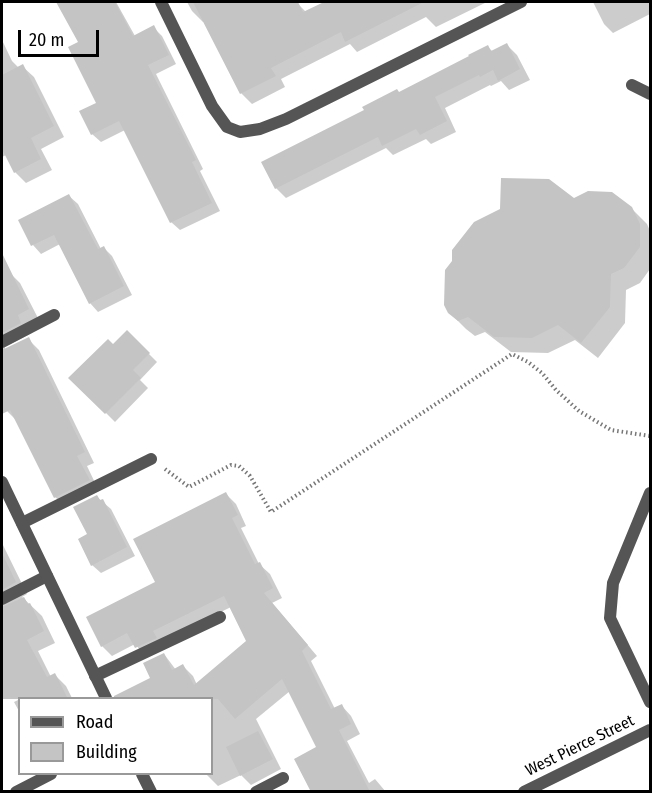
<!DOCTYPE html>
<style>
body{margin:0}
#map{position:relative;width:652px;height:793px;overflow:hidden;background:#fff;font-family:"Fira Sans Condensed",sans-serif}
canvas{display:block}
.frame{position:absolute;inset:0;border:3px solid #000;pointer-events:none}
.legend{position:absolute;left:18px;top:697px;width:195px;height:78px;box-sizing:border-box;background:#fff;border:2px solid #999;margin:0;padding:8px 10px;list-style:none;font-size:18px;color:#000}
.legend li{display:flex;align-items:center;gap:12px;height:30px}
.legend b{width:30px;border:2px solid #999}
.scale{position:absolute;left:18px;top:30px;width:81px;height:27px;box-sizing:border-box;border:3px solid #000;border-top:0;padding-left:8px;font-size:18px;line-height:21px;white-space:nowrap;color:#000;-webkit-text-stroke:4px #fff;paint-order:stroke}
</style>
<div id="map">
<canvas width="652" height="793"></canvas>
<div class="frame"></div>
<ul class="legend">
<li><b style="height:8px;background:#555"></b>Road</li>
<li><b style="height:16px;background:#c4c4c4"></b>Building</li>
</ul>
<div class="scale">20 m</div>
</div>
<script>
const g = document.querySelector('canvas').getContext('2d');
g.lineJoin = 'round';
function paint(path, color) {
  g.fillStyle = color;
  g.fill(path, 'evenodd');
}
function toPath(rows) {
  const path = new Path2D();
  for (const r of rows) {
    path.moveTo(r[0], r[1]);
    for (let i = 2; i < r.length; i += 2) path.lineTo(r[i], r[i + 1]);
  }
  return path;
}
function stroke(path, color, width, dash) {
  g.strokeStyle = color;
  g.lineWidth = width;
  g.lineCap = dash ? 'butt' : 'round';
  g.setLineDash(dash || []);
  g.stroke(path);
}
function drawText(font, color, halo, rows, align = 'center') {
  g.font = font + ' "Fira Sans Condensed",sans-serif';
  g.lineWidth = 6;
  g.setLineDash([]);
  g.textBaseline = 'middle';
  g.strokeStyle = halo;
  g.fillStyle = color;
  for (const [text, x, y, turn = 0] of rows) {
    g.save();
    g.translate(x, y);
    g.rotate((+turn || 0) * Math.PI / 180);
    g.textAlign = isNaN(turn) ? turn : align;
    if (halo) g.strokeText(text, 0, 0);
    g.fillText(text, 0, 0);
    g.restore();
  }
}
const shadow = toPath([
 [57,2,116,2,135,36,153,27,162,36,176,64,156,74,203,169,200,171,220,211,180,230,171,222,125,130,101,142,92,134,98,103,80,42],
 [187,2,243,2,254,25,298,4,306,12,328,2,487,2,436,27,426,17,357,52,350,44,281,79,285,87,252,104,241,93,205,21,203,22,192,11],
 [593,2,650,2,650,14,613,33,604,24],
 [2,40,12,61,19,68,22,66,34,77,64,137,41,149,52,170,26,183,15,172,6,155,2,157],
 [507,45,517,55,530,80,509,90,501,81,491,86,490,85,445,108,456,132,431,144,426,139,393,155,386,148,286,198,276,188,399,94,488,47,493,52],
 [69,196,78,204,101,249,104,248,112,256,132,295,98,312,90,303,60,244,41,254,33,245],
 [574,200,631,208,647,224,650,231,650,269,640,283,626,290,625,323,598,358,575,340,548,353,511,352,485,332,475,336,466,329,449,312],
 [10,273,20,283,39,320,32,333,5,347,5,351,28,339,39,350,94,463,87,466,99,491,66,507,55,497,18,422,7,411,4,405,2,406,2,277],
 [127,332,157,362,140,380,148,388,115,422,71,378,113,346],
 [226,494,236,504,246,526,241,528,259,564,270,574,282,598,272,603,317,656,311,661,335,709,342,706,351,716,360,734,347,741,369,783,375,779,386,792,312,792,318,748,290,691,256,719,281,769,251,785,241,775,218,786,206,774,212,774,212,698,152,679,164,654,176,670,183,666,193,676,197,685,248,641,231,607,162,641,146,657,135,644,112,656,102,646,157,583],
 [97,497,111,509,135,556,101,573,92,565],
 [2,543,27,594,22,597,42,616,55,643,38,651,51,677,55,675,66,686,72,698,21,698,7,667,2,670],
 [20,699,20,713,14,702]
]);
const building = toPath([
 [56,2,115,2,133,36,154,25,169,55,148,65,196,160,192,162,212,203,170,223,119,121,91,135,79,111,96,103,68,47,78,42],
 [193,2,298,2,303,12,324,2,424,2,345,42,341,32,271,68,276,76,240,94],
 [507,43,520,69,498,81,493,70,480,77,479,75,435,97,447,121,420,135,416,129,382,146,378,137,275,189,261,162,364,110,362,107,397,89,399,92,469,56,468,55,488,45,491,51],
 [23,64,54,126,31,138,41,159,14,173,2,149,2,75],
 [501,178,549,179,574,198,588,191,612,192,632,207,640,224,640,247,624,268,611,274,610,307,581,343,558,325,532,338,494,337,468,317,458,321,448,313,444,305,445,270,452,261,452,250,474,222,500,209],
 [69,194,98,249,104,246,124,286,89,304,54,235,31,246,18,220],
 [2,253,29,309,18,315,21,323,2,333],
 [127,330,150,353,133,370,141,378,105,414,68,378,108,339,113,344],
 [29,337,85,452,77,456,90,480,54,498,10,410,2,414,2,350],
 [226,492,238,515,232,518,255,564,260,562,273,588,264,593,308,645,302,651,331,709,342,704,351,724,339,730,370,792,311,792,294,759,316,747,282,679,235,719,218,699,114,699,114,696,150,678,143,663,164,653,172,670,183,664,194,685,246,641,224,596,153,631,157,638,135,648,127,633,101,647,86,617,155,582,133,539],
 [97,495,100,500,103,499,127,547,91,566,78,539,87,534,73,507],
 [2,553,16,582,2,590],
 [24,597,28,604,30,603,44,631,27,640,47,677,55,673,68,699,2,699,2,607],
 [258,731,273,759,240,776,226,747]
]);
const path = toPath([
 [165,469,189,487,231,465,239,466,250,476,271,512,512,354,528,362,542,373,556,390,579,411,611,430,650,436]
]);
const service = toPath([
 [632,85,650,94],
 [2,342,54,315],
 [650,493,613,583,610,618,650,702],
 [22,523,151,459],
 [2,599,47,576],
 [95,676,220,617],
 [16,792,51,774],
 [256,792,283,778]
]);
const minor = toPath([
 [161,2,212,106,227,127,240,132,260,129,286,119,521,2],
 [2,482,106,698],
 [142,774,151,792],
 [524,792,650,730]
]);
const streetNames = [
 ["West Pierce Street",580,746,-26]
];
paint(shadow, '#0003');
paint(building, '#c4c4c4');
stroke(path, '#777', 4, [1.5, 3]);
stroke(service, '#555', 12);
stroke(minor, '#555', 12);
drawText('16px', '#000', '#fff', streetNames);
</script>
